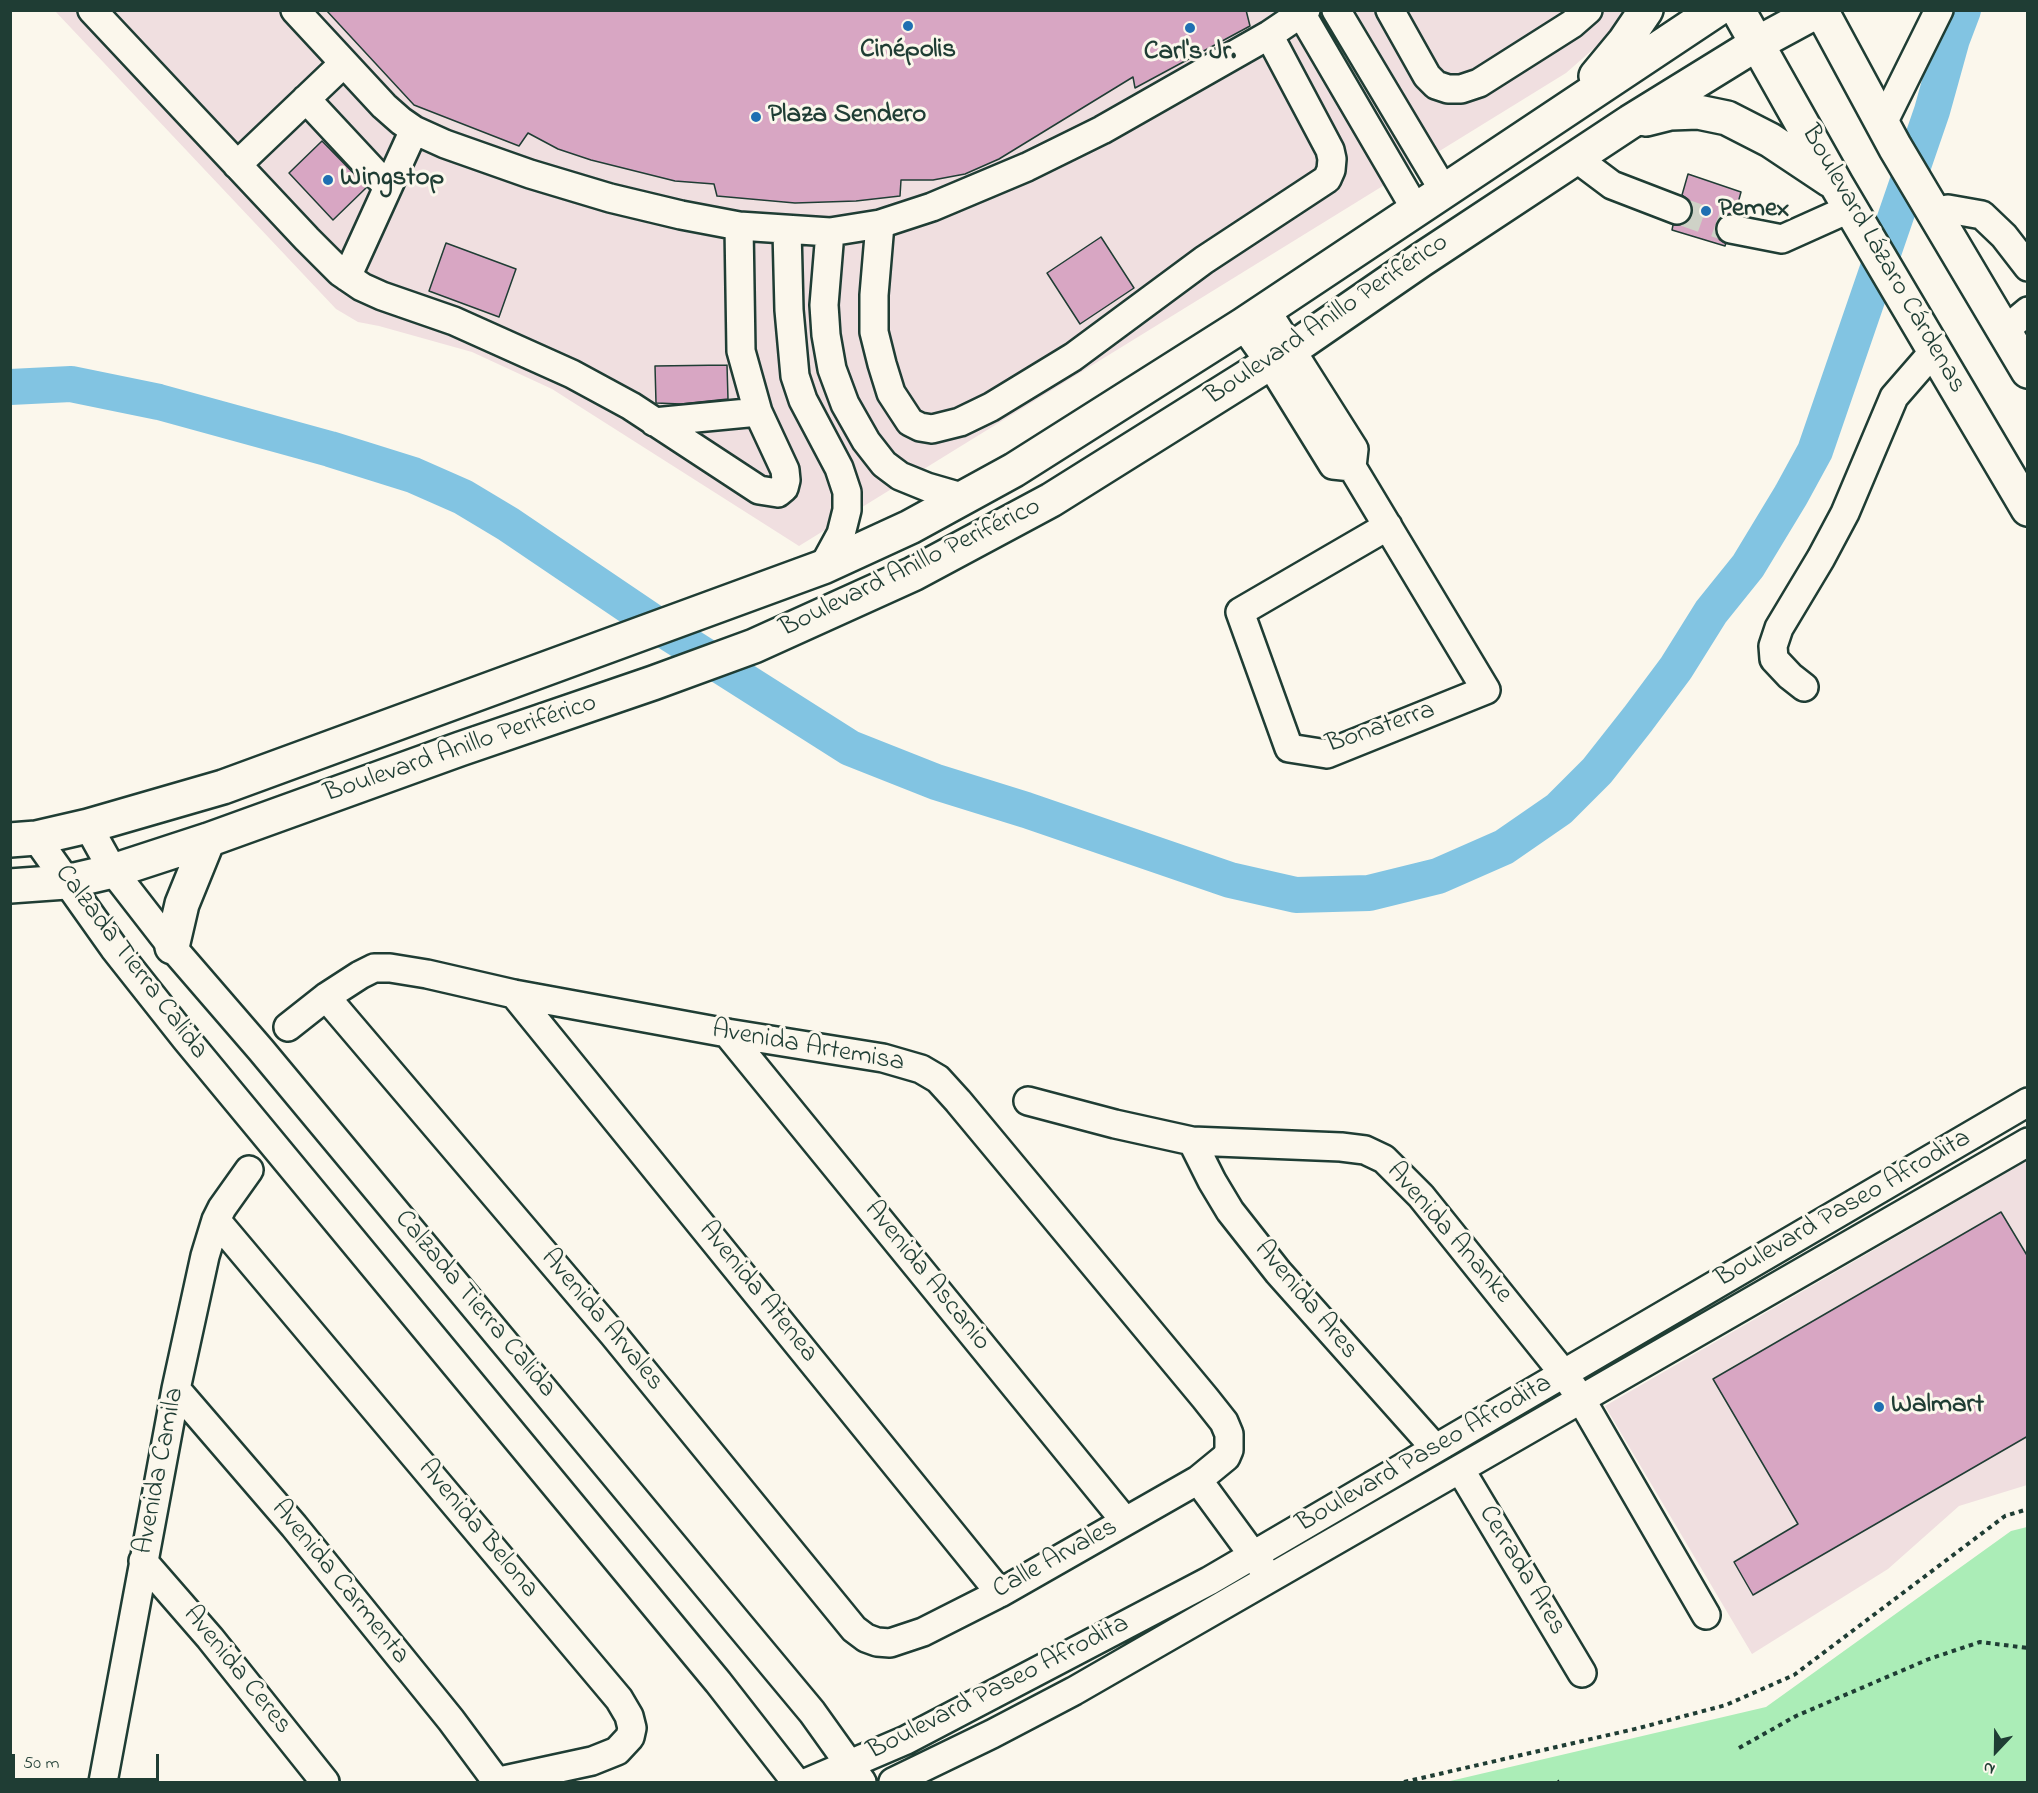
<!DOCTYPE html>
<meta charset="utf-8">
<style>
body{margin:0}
#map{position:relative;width:2038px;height:1793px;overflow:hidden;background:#fbf7ec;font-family:"Indie Flower",sans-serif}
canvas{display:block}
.frame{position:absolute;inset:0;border:12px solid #1f3d34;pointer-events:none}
.north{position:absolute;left:1966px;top:1721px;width:60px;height:60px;-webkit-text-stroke:4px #fbf7ec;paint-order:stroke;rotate:202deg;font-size:16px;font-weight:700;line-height:24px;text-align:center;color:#1f3d34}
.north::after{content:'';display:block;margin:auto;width:21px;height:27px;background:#1f3d34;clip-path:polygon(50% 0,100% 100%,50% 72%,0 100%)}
.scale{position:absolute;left:12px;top:1754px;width:147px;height:27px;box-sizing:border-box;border:3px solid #1f3d34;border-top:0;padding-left:8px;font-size:18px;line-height:21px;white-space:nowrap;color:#1f3d34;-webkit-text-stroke:4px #fbf7ec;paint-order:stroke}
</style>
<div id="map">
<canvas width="2038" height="1793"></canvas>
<div class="frame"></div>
<div class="north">N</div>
<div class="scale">50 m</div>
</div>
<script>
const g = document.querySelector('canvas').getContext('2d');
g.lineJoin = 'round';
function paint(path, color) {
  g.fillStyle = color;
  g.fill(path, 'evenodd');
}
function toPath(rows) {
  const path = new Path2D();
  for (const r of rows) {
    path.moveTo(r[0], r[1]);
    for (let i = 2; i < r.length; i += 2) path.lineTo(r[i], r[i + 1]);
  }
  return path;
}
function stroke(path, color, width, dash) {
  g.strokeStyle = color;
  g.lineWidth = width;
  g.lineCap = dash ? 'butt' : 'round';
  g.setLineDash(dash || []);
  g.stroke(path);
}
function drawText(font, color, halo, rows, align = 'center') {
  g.font = font + ' "Indie Flower",sans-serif';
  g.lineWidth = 6;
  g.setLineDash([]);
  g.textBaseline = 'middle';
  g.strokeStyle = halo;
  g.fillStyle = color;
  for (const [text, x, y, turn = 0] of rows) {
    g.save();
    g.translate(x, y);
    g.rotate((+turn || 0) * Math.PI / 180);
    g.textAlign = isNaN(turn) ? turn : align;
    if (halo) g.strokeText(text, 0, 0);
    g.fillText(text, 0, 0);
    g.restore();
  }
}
const built = toPath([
 [55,11,1633,11,1624,22,1566,73,799,546,552,389,472,352,379,326,358,322,336,309],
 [2027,1161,2027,1485,1959,1506,1888,1569,1752,1654,1605,1406]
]);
const green = toPath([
 [2027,1527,2027,1782,1446,1782,1766,1707,2011,1531]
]);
const river = toPath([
 [10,387,71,384,159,402,330,449,413,475,463,497,508,524,672,635,850,748,936,782,1026,810,1230,880,1296,895,1369,893,1438,876,1504,847,1559,809,1597,771,1638,719,1676,668,1711,612,1748,566,1791,495,1815,451,1932,111,1952,39,1963,10]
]);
const building = toPath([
 [326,10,1246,10,1250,26,1135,88,1133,77,999,159,965,174,933,180,901,180,900,196,856,201,795,203,717,196,714,184,675,181,591,160,558,149,528,133,519,146,414,105,326,10],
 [322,141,367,187,333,220,289,173,322,141],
 [1688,174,1741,192,1735,214,1725,214,1719,219,1716,225,1716,235,1720,240,1726,243,1725,246,1672,230,1673,225,1680,225,1686,223,1692,215,1692,207,1690,201,1682,195,1688,174],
 [1101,237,1134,288,1080,324,1047,273,1101,237],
 [446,243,516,269,499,317,429,291,446,243],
 [727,365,728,399,681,404,656,403,655,366,727,365],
 [2001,1212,2028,1257,2028,1436,1753,1595,1734,1562,1798,1524,1713,1379,2001,1212]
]);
const minorTunnel = toPath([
 [1677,210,1731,229]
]);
const path = toPath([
 [1739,1748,1796,1716,1929,1659,1980,1642,2028,1648],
 [1557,1781,1558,1782],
 [1404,1782,1639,1728,1726,1705,1794,1675,2005,1516,2028,1509]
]);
const minor = toPath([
 [92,10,307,239,340,272,362,287,382,296,454,321,572,374,631,406,759,490,778,493,784,488,786,480,785,470,758,412,741,351,739,226],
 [295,10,384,106,401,121,414,130,445,144,530,174,610,198,681,215,739,226,830,232,880,224,932,207,1027,167,1102,130,1269,35,1306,10],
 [1336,10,1444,191],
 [1390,10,1427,76,1436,85,1448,89,1461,89,1479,83,1572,24,1588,10],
 [1301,13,1416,210],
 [306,99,388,187],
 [1883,123,1939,10],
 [1576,158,1612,185,1677,210],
 [237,165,344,63],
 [1933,212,1948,209,1982,215,2004,236,2028,267],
 [880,224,874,295,874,332,882,364,891,393,910,422,920,427,932,429,960,422,991,407,1073,357,1204,260,1327,179,1331,170,1332,159,1330,150,1269,35],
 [1731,229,1782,239,1851,208],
 [787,230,789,310,795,376,803,400,839,468,847,492,847,510,841,534,823,567],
 [830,232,824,305,826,335,832,369,845,404,866,441,884,464,900,476,927,487,965,498],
 [347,277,414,130],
 [1266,310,1354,449,1352,467],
 [1243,325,1270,363,1333,465,1352,467],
 [2004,331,2028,311],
 [654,422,758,412],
 [1352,467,1486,690,1327,754,1289,748,1240,612,1388,526],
 [1804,687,1790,676,1774,659,1773,646,1779,628,1821,558,1845,513,1894,397,1934,351],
 [88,826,113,871,172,947,261,1050,742,1628,812,1712,862,1782],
 [36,838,114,948,186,1039,718,1682,796,1782],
 [514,994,1000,1593],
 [288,1027,326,997,360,975,374,968,390,968,427,974,514,994,727,1033,883,1058,921,1069,938,1079,958,1101,1205,1398,1224,1422,1229,1434,1229,1450,1226,1457,1198,1480,1000,1593,923,1632,890,1643,877,1642,866,1638,854,1629,613,1334,326,997],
 [727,1033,1125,1521],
 [1028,1101,1115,1124,1192,1141,1341,1147,1365,1150,1384,1159,1421,1196,1564,1374,1581,1399,1706,1615],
 [1192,1141,1212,1181,1230,1211,1278,1272,1435,1448],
 [216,1220,619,1699,629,1716,632,1728,630,1737,617,1751,592,1761,495,1782],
 [176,1389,294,1526,451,1720,497,1782],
 [1460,1469,1582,1673],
 [1198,1480,1264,1570],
 [143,1561,210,1638,325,1782],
 [103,1782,176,1389,205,1256,216,1220,222,1208,249,1170],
 [808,1782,906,1740,1209,1581,2028,1102],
 [893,1782,992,1734,1074,1691,2028,1142]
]);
const major = toPath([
 [1738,10,1836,184,2028,509],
 [1821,10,1895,147,2028,371],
 [1596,76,1625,41,1646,10],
 [1646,119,1670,113,1698,112,1727,118,1770,140,1830,180],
 [10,840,36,838,88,826,223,787,823,567,910,527,1014,470,1243,325,1716,10],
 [10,886,66,882,113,871,208,840,460,749,653,683,754,646,913,574,1051,500,1292,349,1421,260,1630,122,1758,43,1819,10],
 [172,947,182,904,208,840]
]);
const markers = [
 [908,26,6,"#1f6fb2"],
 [1190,28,6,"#1f6fb2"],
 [756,117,6,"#1f6fb2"],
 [328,180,6,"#1f6fb2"],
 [1706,211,6,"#1f6fb2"],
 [1879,1407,6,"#1f6fb2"]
];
const poiNames = [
 ["Cinépolis",908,52,"center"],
 ["Carl's Jr.",1190,54,"center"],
 ["Plaza Sendero",768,117],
 ["Wingstop",340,180],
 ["Pemex",1718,211],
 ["Walmart",1891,1407]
];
const streetNames = [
 ["Boulevard Lázaro Cárdenas",1882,260,60],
 ["Boulevard Anillo Periférico",1328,321,-34],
 ["Boulevard Anillo Periférico",911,569,-26],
 ["Bonaterra",1381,729,-19],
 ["Boulevard Anillo Periférico",461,750,-19],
 ["Calzada Tierra Calida",130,963,53],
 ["Avenida Artemisa",808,1048,10],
 ["Boulevard Paseo Afrodita",1844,1210,-30],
 ["Avenida Ananke",1448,1234,49],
 ["Avenida Ascanio",926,1277,51],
 ["Avenida Atenea",757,1293,51],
 ["Avenida Ares",1305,1301,50],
 ["Calzada Tierra Calida",474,1305,50],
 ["Avenida Arvales",601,1321,50],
 ["Boulevard Paseo Afrodita",1425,1455,-30],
 ["Avenida Camila",161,1471,-79],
 ["Avenida Belona",477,1530,50],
 ["Calle Arvales",1056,1560,-29],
 ["Cerrada Ares",1521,1571,59],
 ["Avenida Carmenta",339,1583,51],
 ["Avenida Ceres",236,1671,51],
 ["Boulevard Paseo Afrodita",999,1689,-27]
];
paint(built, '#f0dfe0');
paint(green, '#abedb7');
stroke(river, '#82c4e2', 36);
paint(building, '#d8a6c3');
stroke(building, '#1f3d34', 1.5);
stroke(minorTunnel, '#cfd2c7', 27, [27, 14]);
stroke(minor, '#1f3d34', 32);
stroke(major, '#1f3d34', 38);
stroke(path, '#1f3d34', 4, [4.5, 4.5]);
stroke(minor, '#fbf7ec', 27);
stroke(major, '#fbf7ec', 33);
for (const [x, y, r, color] of markers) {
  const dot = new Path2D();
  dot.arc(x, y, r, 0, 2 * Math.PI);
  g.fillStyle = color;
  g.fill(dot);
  stroke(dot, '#fbf7ec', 2);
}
drawText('bold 27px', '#1f3d34', '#fbf7ec', poiNames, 'left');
drawText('27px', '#1f3d34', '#fbf7ec', streetNames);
</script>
